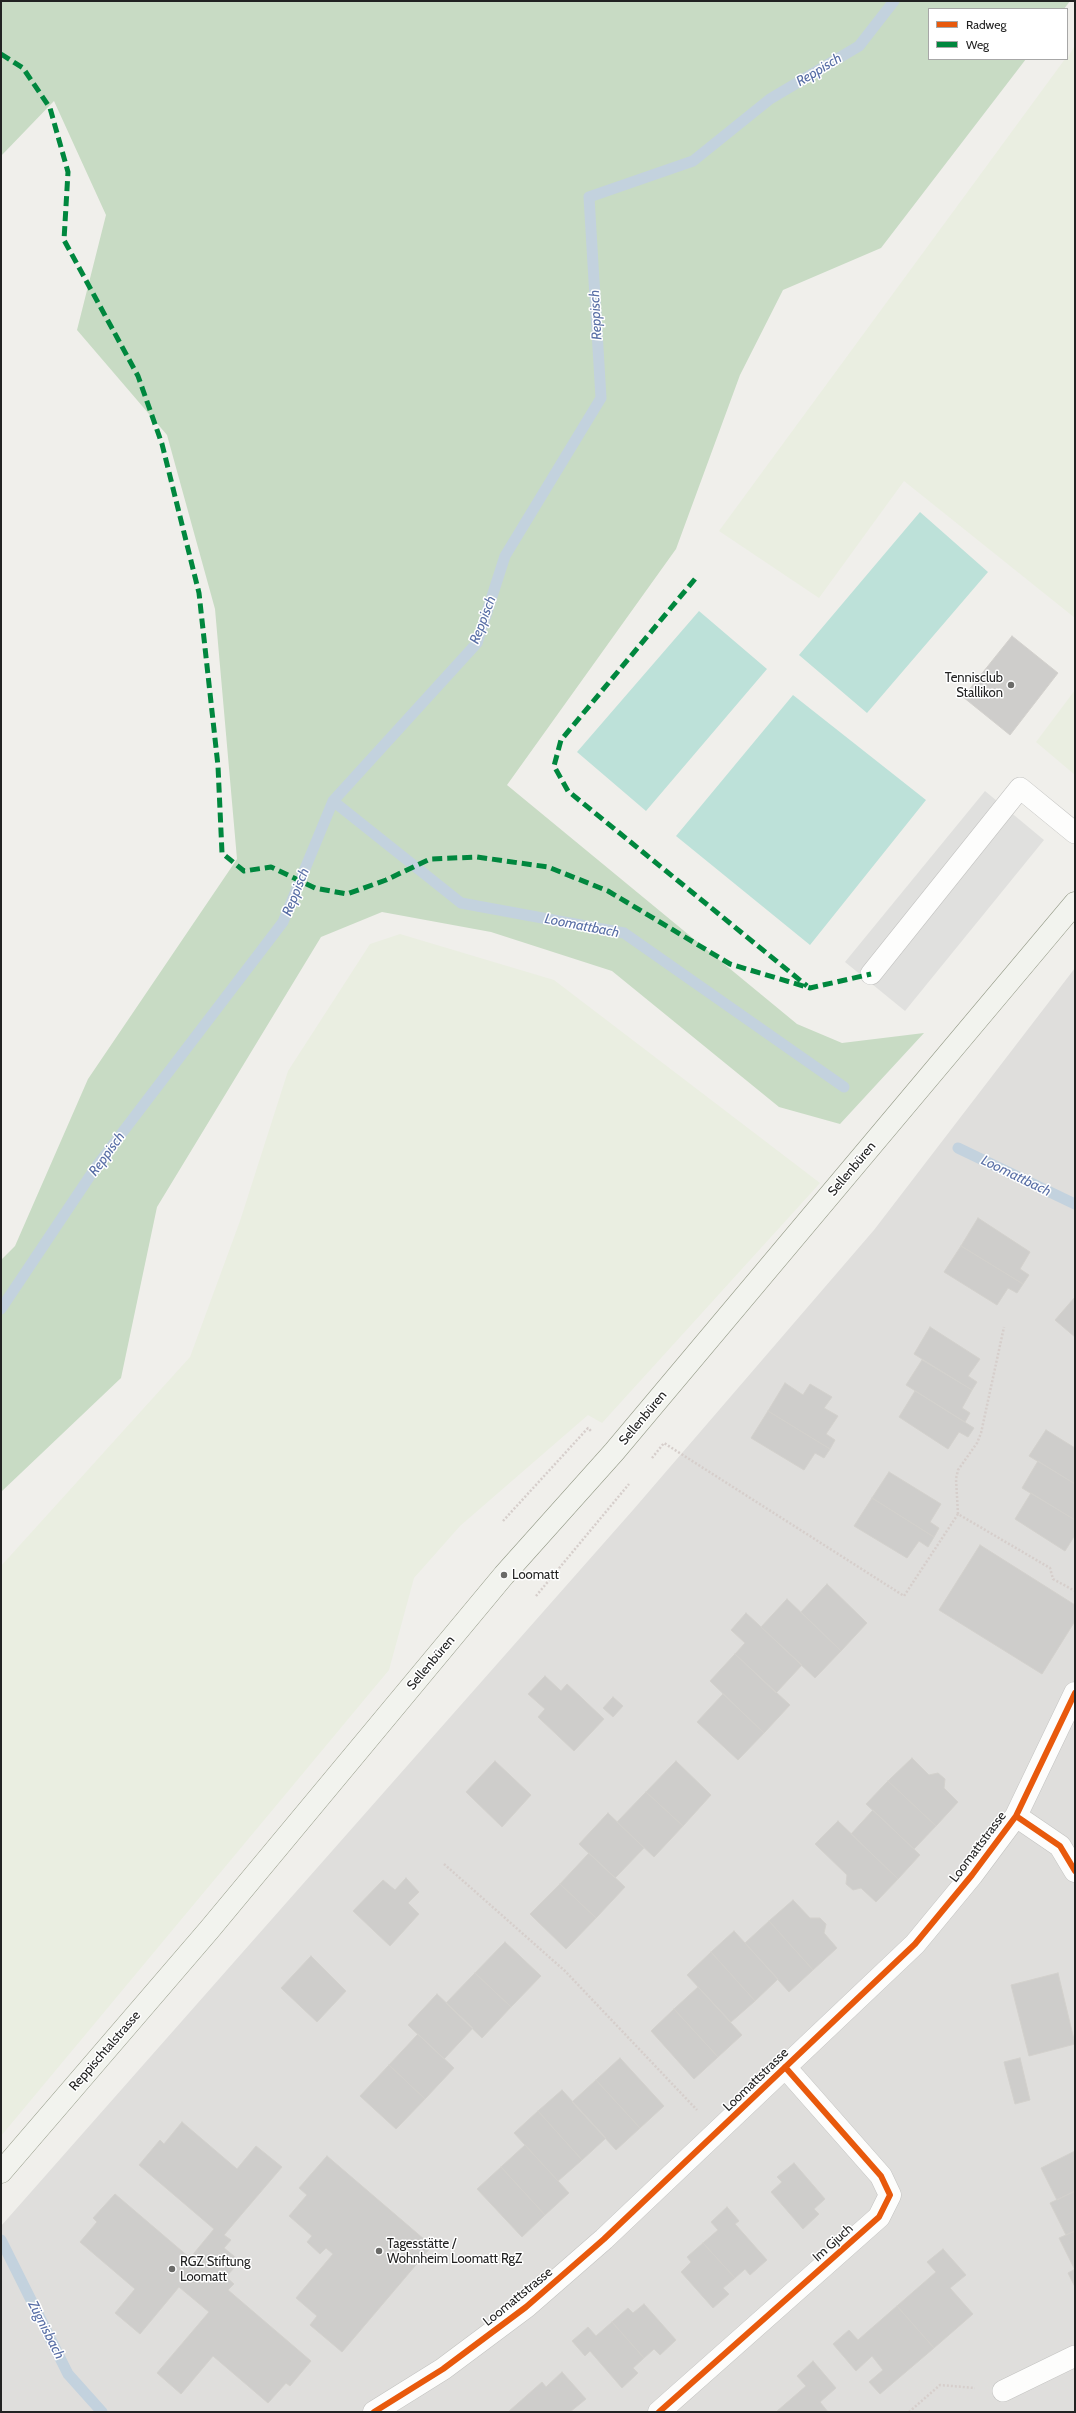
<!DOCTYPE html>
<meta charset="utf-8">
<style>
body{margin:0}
#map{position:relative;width:1076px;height:2413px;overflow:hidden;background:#f0efeb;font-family:Cabin,sans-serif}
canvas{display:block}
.frame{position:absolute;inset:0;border:2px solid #222;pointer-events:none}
.legend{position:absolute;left:928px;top:8px;width:140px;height:52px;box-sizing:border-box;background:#fff;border:1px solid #a7a7a7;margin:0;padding:5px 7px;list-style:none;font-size:12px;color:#222}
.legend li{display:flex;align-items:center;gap:8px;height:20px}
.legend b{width:20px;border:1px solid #a7a7a7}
</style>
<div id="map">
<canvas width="1076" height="2413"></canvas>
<div class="frame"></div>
<ul class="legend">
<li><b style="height:5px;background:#e8590c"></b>Radweg</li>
<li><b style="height:5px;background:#00873e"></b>Weg</li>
</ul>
</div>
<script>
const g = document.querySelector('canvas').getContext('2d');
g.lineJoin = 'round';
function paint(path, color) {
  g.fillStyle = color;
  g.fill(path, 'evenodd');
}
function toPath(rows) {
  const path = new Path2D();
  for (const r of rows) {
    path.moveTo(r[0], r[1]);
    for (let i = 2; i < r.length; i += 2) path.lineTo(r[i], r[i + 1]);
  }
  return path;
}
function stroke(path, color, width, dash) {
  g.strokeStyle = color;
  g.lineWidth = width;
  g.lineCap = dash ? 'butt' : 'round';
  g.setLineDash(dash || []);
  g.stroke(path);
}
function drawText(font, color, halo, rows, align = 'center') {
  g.font = font + ' Cabin,sans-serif';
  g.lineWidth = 3;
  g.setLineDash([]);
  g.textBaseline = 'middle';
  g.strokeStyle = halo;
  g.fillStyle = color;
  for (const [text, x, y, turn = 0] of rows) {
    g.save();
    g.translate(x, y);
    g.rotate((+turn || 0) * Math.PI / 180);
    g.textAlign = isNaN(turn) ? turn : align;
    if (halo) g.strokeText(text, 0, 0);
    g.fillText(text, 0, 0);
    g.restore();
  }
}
const residential = toPath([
 [1075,968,1075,2412,1,2412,1,2226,633,1510,874,1230]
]);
const farmland = toPath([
 [1075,45,1075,618,904,481,819,598,719,531,1065,59,1067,59],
 [1075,690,1075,775,1036,742],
 [400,934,554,980,820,1183,602,1423,588,1415,460,1526,414,1578,389,1670,1,2136,1,1566,190,1357,240,1221,288,1071,370,944]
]);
const forest = toPath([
 [1,1,1070,1,1064,9,929,9,929,59,1026,59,881,248,783,290,740,375,676,549,507,785,797,1024,842,1043,924,1033,840,1124,779,1107,612,971,491,932,382,912,321,937,157,1207,121,1378,1,1492,1,1260,15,1246,88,1079,237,859,215,609,167,435,77,330,106,215,54,101,1,156]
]);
const pitch = toPath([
 [920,512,988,572,867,713,799,655],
 [699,611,767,669,646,811,577,752],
 [793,695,926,800,810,945,676,836]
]);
const parking = toPath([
 [985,791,1044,840,905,1011,845,962]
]);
const stream = toPath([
 [333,801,461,903,624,933,844,1087],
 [958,1148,1075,1204],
 [1,1309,96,1167,283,922,333,801,477,643,505,556,601,398,589,197,693,161,770,99,859,46,894,1],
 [1,2240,68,2374,102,2412]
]);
const building = toPath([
 [1012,636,1058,673,1010,735,963,697,1012,636],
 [978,1218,1030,1252,1020,1269,1029,1275,1023,1284,961,1246,978,1218],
 [961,1246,1023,1284,1017,1293,1008,1288,997,1305,944,1272,961,1246],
 [1075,1297,1075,1337,1055,1320,1075,1297],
 [930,1327,980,1359,968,1376,977,1382,972,1390,914,1354,930,1327],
 [922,1360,972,1390,962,1408,970,1413,965,1422,906,1385,922,1360],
 [785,1383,803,1395,810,1384,832,1397,824,1408,838,1416,826,1434,835,1440,830,1449,768,1411,785,1383],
 [915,1391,974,1428,968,1437,959,1432,948,1449,899,1417,915,1391],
 [768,1411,830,1449,824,1458,815,1453,804,1470,751,1438,768,1411],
 [1046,1430,1075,1448,1075,1484,1029,1456,1046,1430],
 [1038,1461,1075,1484,1075,1520,1022,1488,1038,1461],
 [889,1472,941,1504,930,1522,939,1528,934,1537,872,1498,889,1472],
 [1031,1493,1075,1520,1075,1535,1065,1551,1015,1519,1031,1493],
 [872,1498,934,1537,928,1547,919,1541,907,1558,854,1526,872,1498],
 [980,1545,1075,1605,1075,1621,1042,1674,939,1610,980,1545],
 [827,1584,867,1623,841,1651,801,1612,827,1584],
 [787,1599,841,1651,815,1678,761,1627,787,1599],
 [746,1613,802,1665,776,1693,735,1654,745,1643,731,1630,746,1613],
 [735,1654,790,1705,764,1733,710,1681,735,1654],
 [545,1676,561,1691,567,1684,604,1719,574,1751,538,1717,545,1709,528,1694,545,1676],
 [723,1694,764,1733,738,1760,697,1722,723,1694],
 [613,1697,623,1706,613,1717,603,1708,613,1697],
 [912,1758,929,1775,938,1773,945,1779,944,1788,958,1802,936,1826,888,1781,912,1758],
 [495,1761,531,1795,502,1827,466,1792,495,1761],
 [676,1761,711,1795,683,1826,646,1792,676,1761],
 [888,1781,936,1826,914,1849,866,1804,888,1781],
 [646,1792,683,1826,654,1857,617,1822,646,1792],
 [873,1810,920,1855,898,1879,851,1834,873,1810],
 [608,1813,644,1848,615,1878,579,1844,608,1813],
 [838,1821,898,1879,876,1902,861,1888,853,1890,846,1884,847,1875,815,1844,838,1821],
 [589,1853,625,1887,596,1918,560,1884,589,1853],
 [406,1878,419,1892,408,1903,419,1914,390,1946,353,1911,383,1880,395,1890,406,1878],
 [560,1884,596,1918,566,1949,530,1914,560,1884],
 [793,1900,810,1918,820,1918,826,1924,824,1933,837,1948,813,1970,769,1921,793,1900],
 [769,1921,813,1970,789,1992,745,1943,769,1921],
 [734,1931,778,1979,755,2001,711,1952,734,1931],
 [505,1942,541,1976,511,2007,475,1973,505,1942],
 [711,1952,755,2001,731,2022,687,1975,711,1952],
 [311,1956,346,1991,317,2022,281,1988,311,1956],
 [475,1973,511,2007,482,2038,446,2003,475,1973],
 [1058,1973,1075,2044,1029,2056,1011,1985,1058,1973],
 [698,1987,742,2035,718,2057,674,2009,698,1987],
 [437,1994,473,2028,444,2059,408,2025,437,1994],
 [674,2009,718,2057,694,2079,651,2031,674,2009],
 [418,2034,454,2068,425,2099,389,2065,418,2034],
 [620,2058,664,2106,640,2128,596,2080,620,2058],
 [1020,2058,1030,2100,1015,2104,1004,2062,1020,2058],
 [389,2065,425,2099,396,2129,360,2096,389,2065],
 [596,2080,640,2128,616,2150,572,2102,596,2080],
 [562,2090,606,2138,582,2160,538,2111,562,2090],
 [538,2111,582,2160,558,2181,514,2133,538,2111],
 [182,2122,237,2169,256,2146,282,2167,224,2235,231,2240,224,2248,240,2261,226,2277,234,2284,228,2290,311,2361,290,2386,286,2383,268,2403,213,2356,181,2394,157,2373,209,2312,179,2287,140,2334,115,2313,135,2289,80,2242,97,2222,93,2218,115,2194,190,2258,214,2229,139,2165,160,2140,164,2144,182,2122],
 [525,2145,569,2193,545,2215,501,2167,525,2145],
 [1075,2151,1075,2191,1057,2200,1041,2168,1075,2151],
 [327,2156,432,2246,342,2352,310,2325,317,2316,296,2298,333,2254,326,2248,320,2254,307,2242,312,2236,289,2216,307,2195,299,2188,327,2156],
 [794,2163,825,2199,814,2209,819,2214,803,2229,771,2192,782,2182,777,2177,794,2163],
 [501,2167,545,2215,522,2237,477,2189,501,2167],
 [1075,2191,1075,2231,1066,2235,1050,2203,1075,2191],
 [727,2207,739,2221,735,2224,767,2260,750,2275,745,2269,735,2278,703,2243,718,2230,711,2222,727,2207],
 [1075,2231,1075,2270,1059,2238,1075,2231],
 [703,2243,735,2278,723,2288,729,2294,713,2308,681,2272,691,2262,687,2257,703,2243],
 [943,2249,966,2275,950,2288,973,2314,934,2348,897,2306,936,2272,927,2262,943,2249],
 [1075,2269,1075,2287,1068,2273,1075,2269],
 [644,2304,676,2340,660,2355,654,2349,644,2358,612,2322,628,2308,633,2313,644,2304],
 [897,2306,934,2348,880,2394,869,2382,883,2370,872,2356,856,2371,833,2344,849,2330,858,2340,897,2306],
 [612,2322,644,2358,633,2368,638,2373,622,2388,590,2351,585,2356,572,2341,588,2327,596,2336,612,2322],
 [813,2361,836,2388,820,2402,828,2412,776,2412,806,2386,797,2376,813,2361],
 [562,2372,586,2399,570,2412,508,2412,542,2382,546,2387,562,2372]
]);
const path = toPath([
 [652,1458,664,1443,904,1596,958,1514,1050,1568,1053,1579,1075,1591],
 [958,1514,956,1479,958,1470,977,1443,981,1433,1004,1327],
 [503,1521,588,1428,592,1432],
 [536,1596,629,1484],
 [444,1864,565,1971,697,2110],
 [909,2412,940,2385,975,2388]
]);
const service = toPath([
 [871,974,1020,788,1075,833],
 [1003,2391,1075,2356]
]);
const minor = toPath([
 [1016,1816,1060,1846,1075,1871],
 [374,2412,443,2369,526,2307,604,2239,915,1944,972,1875,1016,1816,1075,1693],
 [659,2412,879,2217,890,2195,881,2176,785,2067]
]);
const secondary = toPath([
 [1,2172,209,1930,504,1575,614,1452,1075,903]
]);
const quiet = toPath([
 [1,54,23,68,50,108,68,172,64,240,138,376,162,444,199,593,218,766,222,853,244,871,271,867,315,888,347,894,386,880,430,859,477,857,548,867,608,891,730,964,810,988,871,974],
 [695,579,561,740,554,766,568,791,807,986]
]);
const cycleway = toPath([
 [1016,1816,1060,1846,1075,1871],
 [374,2412,443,2369,526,2307,604,2239,915,1944,972,1875,1016,1816,1075,1693],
 [659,2412,879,2217,890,2195,881,2176,785,2067]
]);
const markers = [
 [1011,685,4,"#6a6a68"],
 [504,1575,4,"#6a6a68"],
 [379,2251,4,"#6a6a68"],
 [172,2269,4,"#6a6a68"]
];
const poiNames = [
 ["Tennisclub",1003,678,"right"],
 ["Stallikon",1003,693,"right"],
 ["Loomatt",512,1575],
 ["Tagesstätte /",387,2244],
 ["Wohnheim Loomatt RgZ",387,2259],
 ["RGZ Stiftung",180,2262],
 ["Loomatt",180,2277]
];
const streetNames = [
 ["Sellenbüren",852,1169,-50],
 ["Sellenbüren",643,1418,-50],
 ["Sellenbüren",431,1663,-50],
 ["Loomattstrasse",978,1847,-53],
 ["Reppischtalstrasse",105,2051,-49],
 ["Loomattstrasse",756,2080,-44],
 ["Im Gjuch",833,2243,-42],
 ["Loomattstrasse",518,2297,-39]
];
const waterNames = [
 ["Reppisch",819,70,-31],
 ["Reppisch",596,315,-93],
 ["Reppisch",483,620,-69],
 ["Reppisch",296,892,-68],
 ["Loomattbach",582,926,11],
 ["Reppisch",107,1154,-54],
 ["Loomattbach",1016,1176,26],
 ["Zügnisbach",46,2330,63]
];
paint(residential, '#dfdedc');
paint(farmland, '#eaeee1');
paint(forest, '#c8dbc4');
paint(pitch, '#bde1d9');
paint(parking, '#e0e0de');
stroke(stream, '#c3d2de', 11);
paint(building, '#cecdcb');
stroke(building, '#d3d1cd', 1);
stroke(service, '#c3c3c1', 22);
stroke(minor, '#c3c3c1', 23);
stroke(secondary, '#929885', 23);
stroke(path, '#d6cecb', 2.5, [2, 2]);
stroke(service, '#fdfdfc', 21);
stroke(minor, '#fdfdfc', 22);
stroke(secondary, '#f2f3ee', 22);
stroke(quiet, '#00873e', 5, [10, 5]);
stroke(cycleway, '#e8590c', 6);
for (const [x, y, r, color] of markers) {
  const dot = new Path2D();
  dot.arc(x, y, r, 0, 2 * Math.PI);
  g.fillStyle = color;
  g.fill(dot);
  stroke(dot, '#fff', 1.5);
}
drawText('13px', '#222', '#fff', poiNames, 'left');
drawText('13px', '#222', '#fff', streetNames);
drawText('italic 14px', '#596fa6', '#fff', waterNames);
</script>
